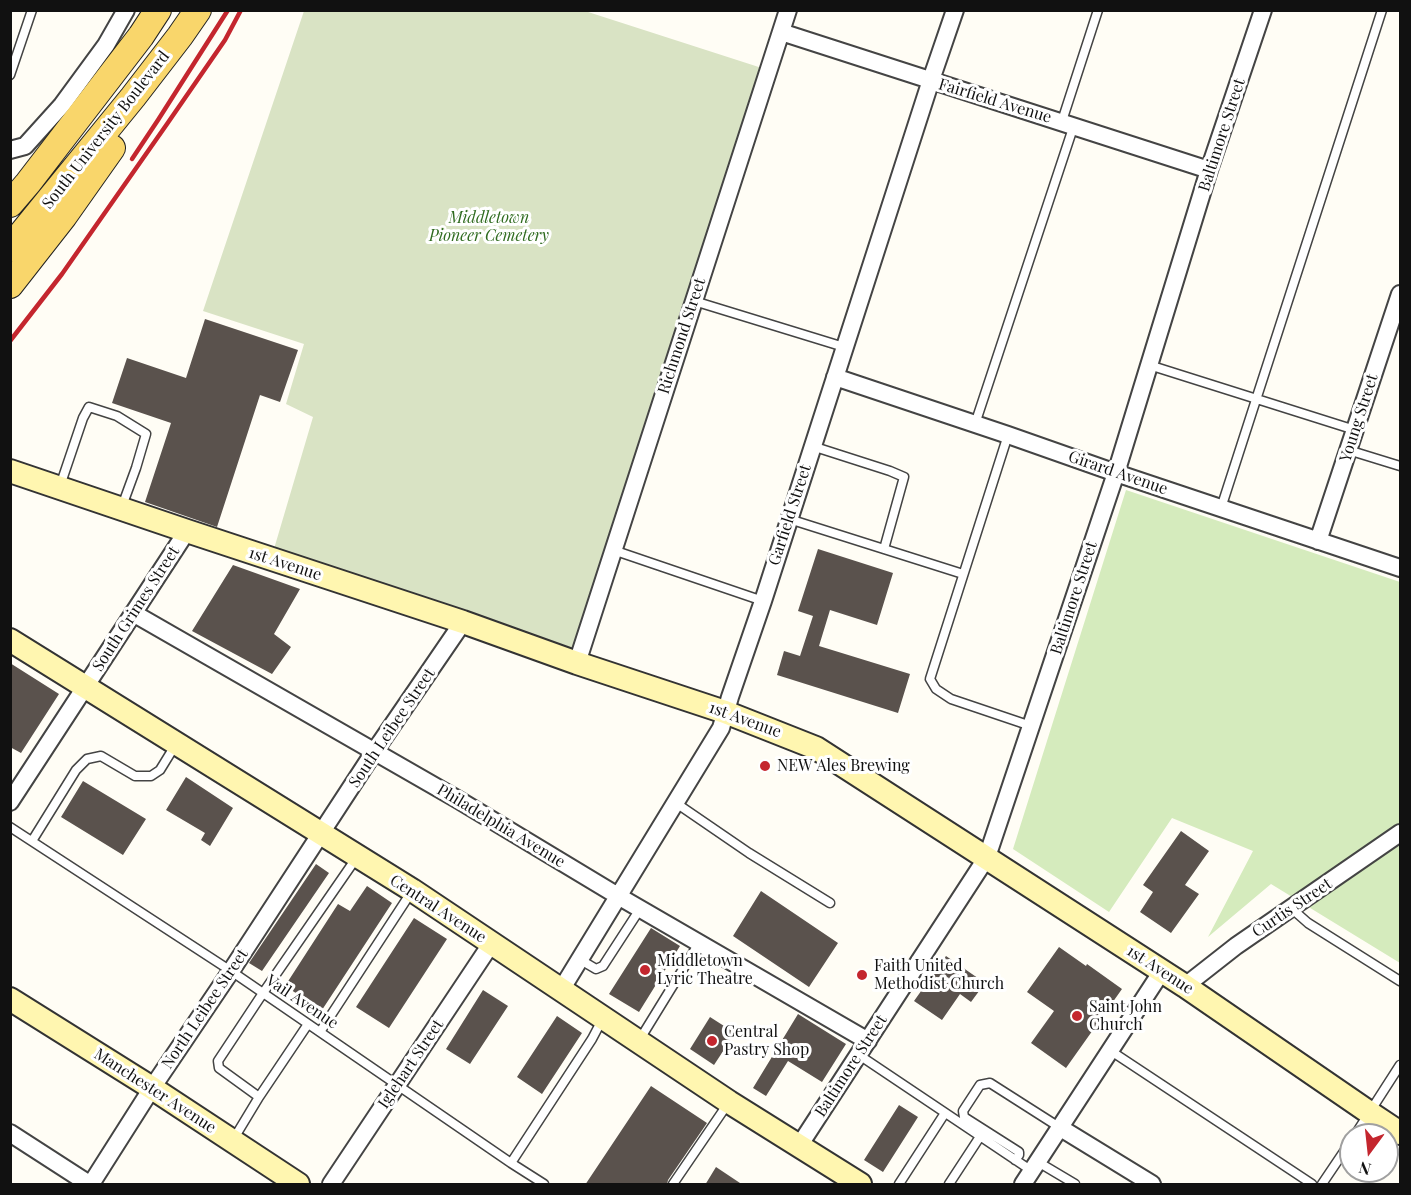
<!DOCTYPE html>
<style>
body{margin:0}
#map{position:relative;width:1411px;height:1195px;overflow:hidden;background:#fffdf5;font-family:"Playfair Display",serif}
canvas{display:block}
.frame{position:absolute;inset:0;border:12px solid #111;pointer-events:none}
.north{position:absolute;left:1339px;top:1123px;width:60px;height:60px;box-sizing:border-box;background:#fff;border:2px solid #a0a0a0;border-radius:50%;rotate:195deg;font-size:16px;font-weight:700;line-height:24px;text-align:center;color:#111}
.north::after{content:'';display:block;margin:auto;width:21px;height:27px;background:#c4262e;clip-path:polygon(50% 0,100% 100%,50% 72%,0 100%)}
</style>
<div id="map">
<canvas width="1411" height="1195"></canvas>
<div class="frame"></div>
<div class="north">N</div>
</div>
<script>
const g = document.querySelector('canvas').getContext('2d');
g.lineJoin = 'round';
function paint(path, color) {
  g.fillStyle = color;
  g.fill(path, 'evenodd');
}
function toPath(rows) {
  const path = new Path2D();
  for (const r of rows) {
    path.moveTo(r[0], r[1]);
    for (let i = 2; i < r.length; i += 2) path.lineTo(r[i], r[i + 1]);
  }
  return path;
}
function stroke(path, color, width, dash) {
  g.strokeStyle = color;
  g.lineWidth = width;
  g.lineCap = dash ? 'butt' : 'round';
  g.setLineDash(dash || []);
  g.stroke(path);
}
function drawText(font, color, halo, rows, align = 'center') {
  g.font = font + ' "Playfair Display",serif';
  g.lineWidth = 6;
  g.setLineDash([]);
  g.textBaseline = 'middle';
  g.strokeStyle = halo;
  g.fillStyle = color;
  for (const [text, x, y, turn = 0] of rows) {
    g.save();
    g.translate(x, y);
    g.rotate((+turn || 0) * Math.PI / 180);
    g.textAlign = isNaN(turn) ? turn : align;
    if (halo) g.strokeText(text, 0, 0);
    g.fillText(text, 0, 0);
    g.restore();
  }
}
const green = toPath([
 [1126,490,1400,582,1400,963,1271,884,1208,937,1253,851,1172,818,1109,912,1013,849]
]);
const cemetery = toPath([
 [304,11,585,11,768,70,577,663,271,559,313,417,286,404,304,344,203,311]
]);
const building = toPath([
 [205,319,298,350,280,402,260,395,217,527,145,502,171,423,112,403,127,358,186,378],
 [818,549,893,573,877,625,830,610,819,646,910,674,898,713,777,675,784,651,800,656,813,616,798,611],
 [233,565,300,589,274,634,291,647,272,674,192,631],
 [10,663,59,694,21,753,10,747],
 [186,777,233,808,210,846,201,840,205,833,166,810],
 [83,781,146,819,123,855,61,817],
 [1181,831,1209,851,1185,885,1199,894,1171,933,1140,912,1153,892,1143,885],
 [316,864,329,873,262,971,249,963],
 [367,886,392,903,322,1010,285,986,338,904,350,911],
 [761,891,838,943,809,987,733,936],
 [414,918,447,939,389,1028,356,1007],
 [651,928,680,946,639,1012,609,994],
 [1059,947,1086,966,1087,964,1122,989,1066,1068,1031,1043,1054,1011,1027,992],
 [946,956,985,983,971,1002,960,994,942,1020,914,1001],
 [483,990,508,1006,470,1064,446,1049],
 [798,1014,846,1044,822,1082,788,1061,766,1096,753,1088],
 [557,1016,582,1033,542,1094,517,1077],
 [710,1017,735,1033,714,1065,690,1049],
 [651,1086,707,1123,668,1180,667,1185,585,1185],
 [899,1105,918,1117,883,1172,864,1160],
 [716,1167,743,1185,705,1185]
]);
const lane = toPath([
 [10,75,32,10],
 [1062,121,1098,10],
 [694,301,844,347],
 [1149,365,1355,430],
 [975,424,1074,125],
 [1008,435,930,679,936,689,951,699,1031,726],
 [812,446,890,471,904,477,884,549],
 [1348,450,1400,466],
 [60,486,83,418,89,407,117,416,146,434,136,468,121,509],
 [1221,508,1382,10],
 [789,519,963,574],
 [613,550,763,601],
 [676,803,749,853,830,903],
 [10,827,231,971,511,1163,544,1184],
 [32,841,76,770,87,759,101,756,135,776,151,776,160,770,176,744],
 [1291,908,1308,923,1400,981],
 [579,959,596,969,603,966,640,909],
 [308,1024,259,1097,219,1068,218,1061,263,993,357,857],
 [320,1032,412,891],
 [640,1039,699,943],
 [1111,1051,1312,1184],
 [859,1055,1032,1171],
 [1355,1135,1400,1065],
 [233,1140,259,1097],
 [1015,1160,1019,1155,1019,1152,964,1117,963,1111,980,1085,990,1083,1059,1127],
 [1038,1162,1075,1184],
 [511,1163,592,1039,602,1020],
 [673,1184,729,1102],
 [899,1184,945,1113],
 [949,1184,983,1132],
 [1322,1184,1351,1141]
]);
const street = toPath([
 [781,32,1209,170],
 [10,150,25,146,62,105,106,45,126,10],
 [835,377,1008,435,1116,473,1400,568],
 [1318,541,1400,294],
 [133,613,457,799,618,896,868,1041],
 [577,663,788,10],
 [10,802,187,531],
 [1185,986,1236,946,1400,833],
 [561,990,721,728,730,697,763,601,931,80,955,10],
 [1059,1127,1152,1184],
 [10,1133,89,1184],
 [799,1146,987,857,1116,473,1209,170,1263,10],
 [91,1184,152,1088,231,971,374,752,463,622],
 [331,1184,491,944],
 [1023,1184,1162,971]
]);
const secondary = toPath([
 [10,471,187,531,463,622,577,663,725,712,816,748,1185,986,1370,1113,1400,1133],
 [10,640,412,890,729,1102,860,1184],
 [10,999,152,1088,298,1184]
]);
const primary = toPath([
 [10,204,28,183,141,36,158,10],
 [10,248,133,97,180,36,198,10],
 [10,285,64,216,112,148]
]);
const rail = toPath([
 [132,159,158,120,228,10],
 [10,341,62,274,167,124,225,40,241,10]
]);
const markers = [
 [765,766,6,"#c4262e"],
 [645,970,6,"#c4262e"],
 [862,975,6,"#c4262e"],
 [1077,1016,6,"#c4262e"],
 [712,1041,6,"#c4262e"]
];
const streetNames = [
 ["Fairfield Avenue",995,101,17],
 ["South University Boulevard",106,130,-52],
 ["Baltimore Street",1222,135,-72],
 ["Richmond Street",682,336,-72],
 ["Young Street",1359,418,-72],
 ["Girard Avenue",1118,473,19],
 ["Garfield Street",790,515,-72],
 ["1st Avenue",285,564,18],
 ["Baltimore Street",1074,598,-72],
 ["South Grimes Street",136,609,-57],
 ["1st Avenue",745,720,20],
 ["South Leibee Street",392,728,-56],
 ["Philadelphia Avenue",501,826,31],
 ["Curtis Street",1292,908,-34],
 ["Central Avenue",438,909,33],
 ["1st Avenue",1160,970,33],
 ["Vail Avenue",302,1002,34],
 ["North Leibee Street",205,1009,-56],
 ["Iglehart Street",411,1064,-56],
 ["Baltimore Street",851,1066,-57],
 ["Manchester Avenue",155,1091,33]
];
const parkNames = [
 ["Middletown",489,218],
 ["Pioneer Cemetery",489,236]
];
const poiNames = [
 ["NEW Ales Brewing",777,766],
 ["Middletown",657,961],
 ["Lyric Theatre",657,979],
 ["Faith United",874,966],
 ["Methodist Church",874,984],
 ["Saint John",1089,1007],
 ["Church",1089,1025],
 ["Central",724,1032],
 ["Pastry Shop",724,1050]
];
paint(green, '#d5ebbd');
paint(cemetery, '#d9e3c4');
paint(building, '#5a524d');
stroke(lane, '#444', 11);
stroke(street, '#444', 20);
stroke(secondary, '#333', 26);
stroke(primary, '#222', 28);
stroke(lane, '#fff', 8);
stroke(street, '#fff', 16);
stroke(secondary, '#fff6b0', 22);
stroke(primary, '#f9d66b', 26);
stroke(rail, '#c4262e', 4.5);
for (const [x, y, r, color] of markers) {
  const dot = new Path2D();
  dot.arc(x, y, r, 0, 2 * Math.PI);
  g.fillStyle = color;
  g.fill(dot);
  stroke(dot, '#fff', 2);
}
drawText('16px', '#111', '#fff', streetNames);
drawText('italic 16px', '#2f6b1f', '#fff', parkNames);
drawText('16px', '#111', '#fff', poiNames, 'left');
</script>
